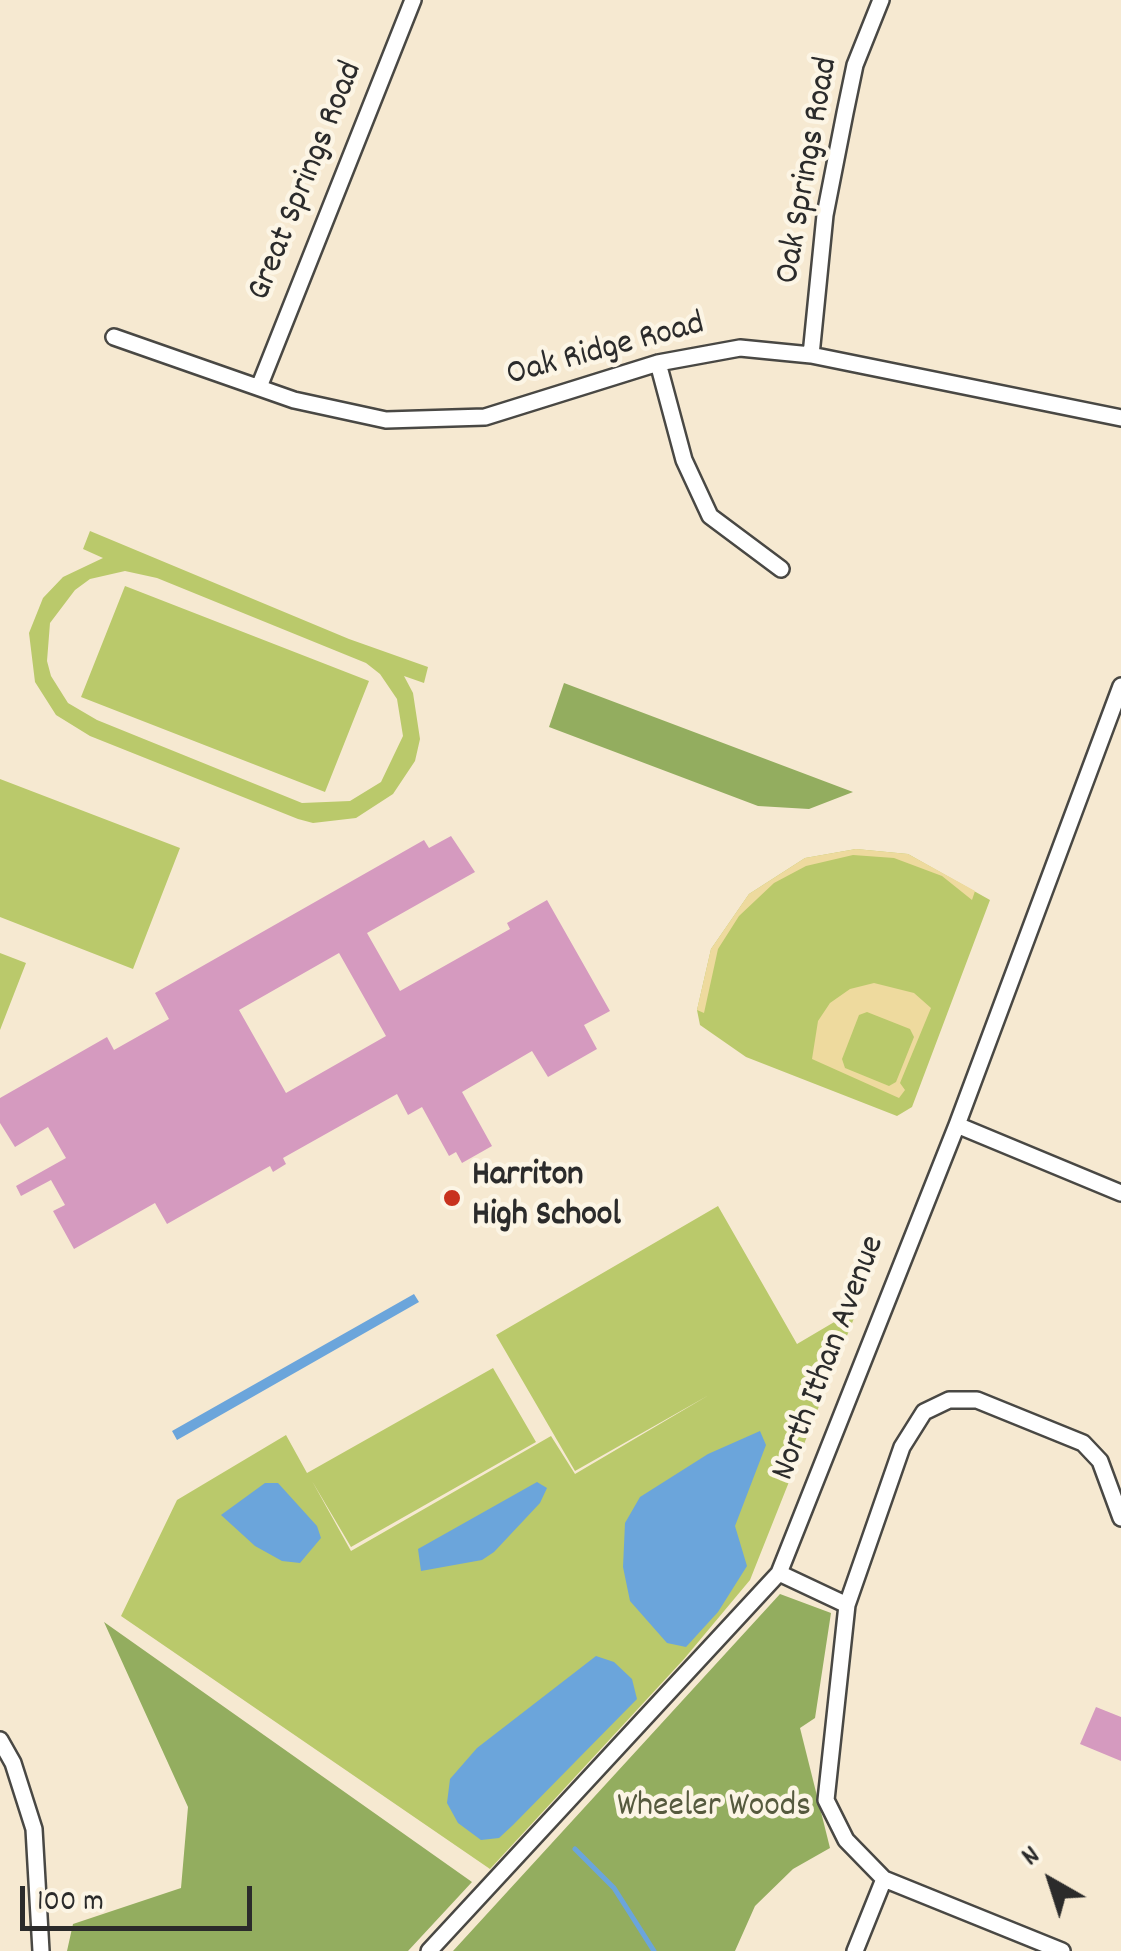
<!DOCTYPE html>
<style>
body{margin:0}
#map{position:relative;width:1121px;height:1951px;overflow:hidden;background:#f6e9d1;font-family:Dekko,sans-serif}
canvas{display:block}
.north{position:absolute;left:1001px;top:1831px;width:100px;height:100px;-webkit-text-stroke:8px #fcf5e5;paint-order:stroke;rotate:321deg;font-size:28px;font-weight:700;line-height:40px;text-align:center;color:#2b2b2b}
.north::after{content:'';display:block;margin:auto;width:35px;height:45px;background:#2b2b2b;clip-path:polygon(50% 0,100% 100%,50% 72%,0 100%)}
.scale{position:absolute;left:20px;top:1886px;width:232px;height:45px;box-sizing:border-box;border:5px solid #2b2b2b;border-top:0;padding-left:12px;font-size:30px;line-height:35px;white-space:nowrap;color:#2b2b2b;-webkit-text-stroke:8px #fcf5e5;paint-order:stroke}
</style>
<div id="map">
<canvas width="1121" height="1951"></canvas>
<div class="north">N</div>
<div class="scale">100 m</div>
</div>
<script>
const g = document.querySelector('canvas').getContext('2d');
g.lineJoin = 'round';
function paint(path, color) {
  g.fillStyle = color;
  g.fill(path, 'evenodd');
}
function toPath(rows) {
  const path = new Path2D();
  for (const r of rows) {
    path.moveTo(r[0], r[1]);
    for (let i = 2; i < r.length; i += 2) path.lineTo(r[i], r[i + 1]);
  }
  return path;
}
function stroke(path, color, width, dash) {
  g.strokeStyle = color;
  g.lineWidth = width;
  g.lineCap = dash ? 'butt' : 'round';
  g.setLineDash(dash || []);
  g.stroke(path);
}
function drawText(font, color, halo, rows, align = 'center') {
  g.font = font + ' Dekko,sans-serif';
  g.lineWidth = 9;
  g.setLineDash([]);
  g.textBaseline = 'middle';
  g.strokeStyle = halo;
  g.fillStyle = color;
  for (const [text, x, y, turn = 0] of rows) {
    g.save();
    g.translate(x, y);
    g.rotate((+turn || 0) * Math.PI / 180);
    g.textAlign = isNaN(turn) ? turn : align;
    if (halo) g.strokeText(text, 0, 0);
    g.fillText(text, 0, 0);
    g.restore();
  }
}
const green = toPath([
 [90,531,349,639,428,667,424,683,404,676,413,693,420,739,415,761,393,794,356,818,313,823,298,819,90,736,56,715,35,682,29,633,43,598,63,577,103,558,83,549],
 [125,571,157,578,366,663,380,674,397,699,403,736,381,782,350,801,302,803,97,720,68,703,51,676,47,661,50,623,75,590,90,579],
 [125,586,369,681,325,792,81,697],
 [0,779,180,848,133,969,0,917],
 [856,849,908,854,990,900,912,1107,897,1116,746,1057,700,1025,697,1010,711,949,749,894,805,858],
 [0,953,26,963,0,1030],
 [718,1206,797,1344,858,1308,750,1580,684,1659,490,1869,121,1616,177,1500,286,1435,307,1473,493,1368,536,1442,351,1547,312,1481,351,1551,551,1436,575,1474,709,1395,575,1471,496,1335]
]);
const forest = toPath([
 [564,683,853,792,809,809,758,806,549,727],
 [780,1594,831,1613,815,1718,800,1728,830,1848,793,1869,755,1906,735,1951,453,1951],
 [104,1622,472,1882,408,1951,67,1951,73,1924,181,1888,188,1807]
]);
const sand = toPath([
 [856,849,908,854,975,891,972,900,942,876,894,858,853,855,806,866,774,883,739,916,718,949,704,1013,697,1010,711,949,749,894,805,858],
 [874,983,914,993,931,1008,900,1083,905,1090,899,1098,812,1059,818,1021,830,1003,850,989],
 [867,1012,910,1029,914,1037,896,1082,889,1086,845,1068,842,1059,859,1015]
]);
const water = toPath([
 [414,1294,419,1302,177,1440,172,1431],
 [760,1431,766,1445,735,1526,747,1566,718,1612,686,1647,667,1643,630,1601,623,1567,625,1523,640,1497,708,1454],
 [537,1482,547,1488,540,1503,494,1552,482,1560,421,1571,418,1549],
 [265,1483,278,1483,317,1526,321,1538,300,1563,282,1561,255,1546,221,1515],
 [596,1656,614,1662,632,1679,637,1699,513,1825,499,1838,481,1840,458,1823,447,1803,450,1779,477,1748]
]);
const stream = toPath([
 [575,1849,614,1888,654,1951]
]);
const building = toPath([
 [451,836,475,872,367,933,400,991,510,929,507,923,547,900,610,1011,584,1025,597,1049,548,1077,532,1051,462,1092,492,1146,462,1163,456,1152,449,1156,422,1107,408,1115,397,1094,283,1158,286,1164,273,1172,270,1166,167,1224,155,1203,74,1249,53,1211,65,1205,51,1180,21,1196,16,1186,66,1158,48,1127,15,1147,0,1123,0,1098,107,1037,114,1050,169,1019,155,993,424,840,429,848],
 [339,953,386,1036,286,1093,239,1010],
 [1096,1707,1121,1717,1121,1761,1080,1744]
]);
const minor = toPath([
 [114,337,294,400,386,420,485,417,658,363,740,348,811,355,1121,418],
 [811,355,825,215,845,113,855,65,881,0],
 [658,363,684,460,710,516,781,569],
 [259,387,413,0],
 [957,1125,1121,1193],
 [779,1573,847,1605],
 [0,1740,13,1763,34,1829,41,1951],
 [429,1951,779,1573,957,1125,1121,686],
 [855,1951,884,1879],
 [1062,1951,884,1879,846,1840,826,1800,847,1605,902,1447,924,1412,949,1400,977,1400,1083,1443,1100,1461,1121,1518]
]);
const markers = [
 [452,1198,10,"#c8321e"]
];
const streetNames = [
 ["Oak Springs Road",810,171,-80],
 ["Great Springs Road",308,182,-68],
 ["Oak Ridge Road",606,352,-15],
 ["North Ithan Avenue",831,1359,-69]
];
const poiNames = [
 ["Harriton",472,1178],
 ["High School",472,1218]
];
const parkNames = [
 ["Wheeler Woods",714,1809]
];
paint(green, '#bac96b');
paint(forest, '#93ad5f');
paint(sand, '#eeda9e');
paint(water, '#6ba5db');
stroke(stream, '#6ba5db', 5);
paint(building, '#d59abf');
stroke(minor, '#494844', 20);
stroke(minor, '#fff', 15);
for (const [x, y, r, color] of markers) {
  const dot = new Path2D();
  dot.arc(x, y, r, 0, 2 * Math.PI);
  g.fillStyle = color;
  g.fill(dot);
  stroke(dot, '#fcf5e5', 4);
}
drawText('35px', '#2b2b2b', '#fcf5e5', streetNames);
drawText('bold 35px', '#2b2b2b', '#fcf5e5', poiNames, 'left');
drawText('35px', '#565a3e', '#fcf5e5', parkNames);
</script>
